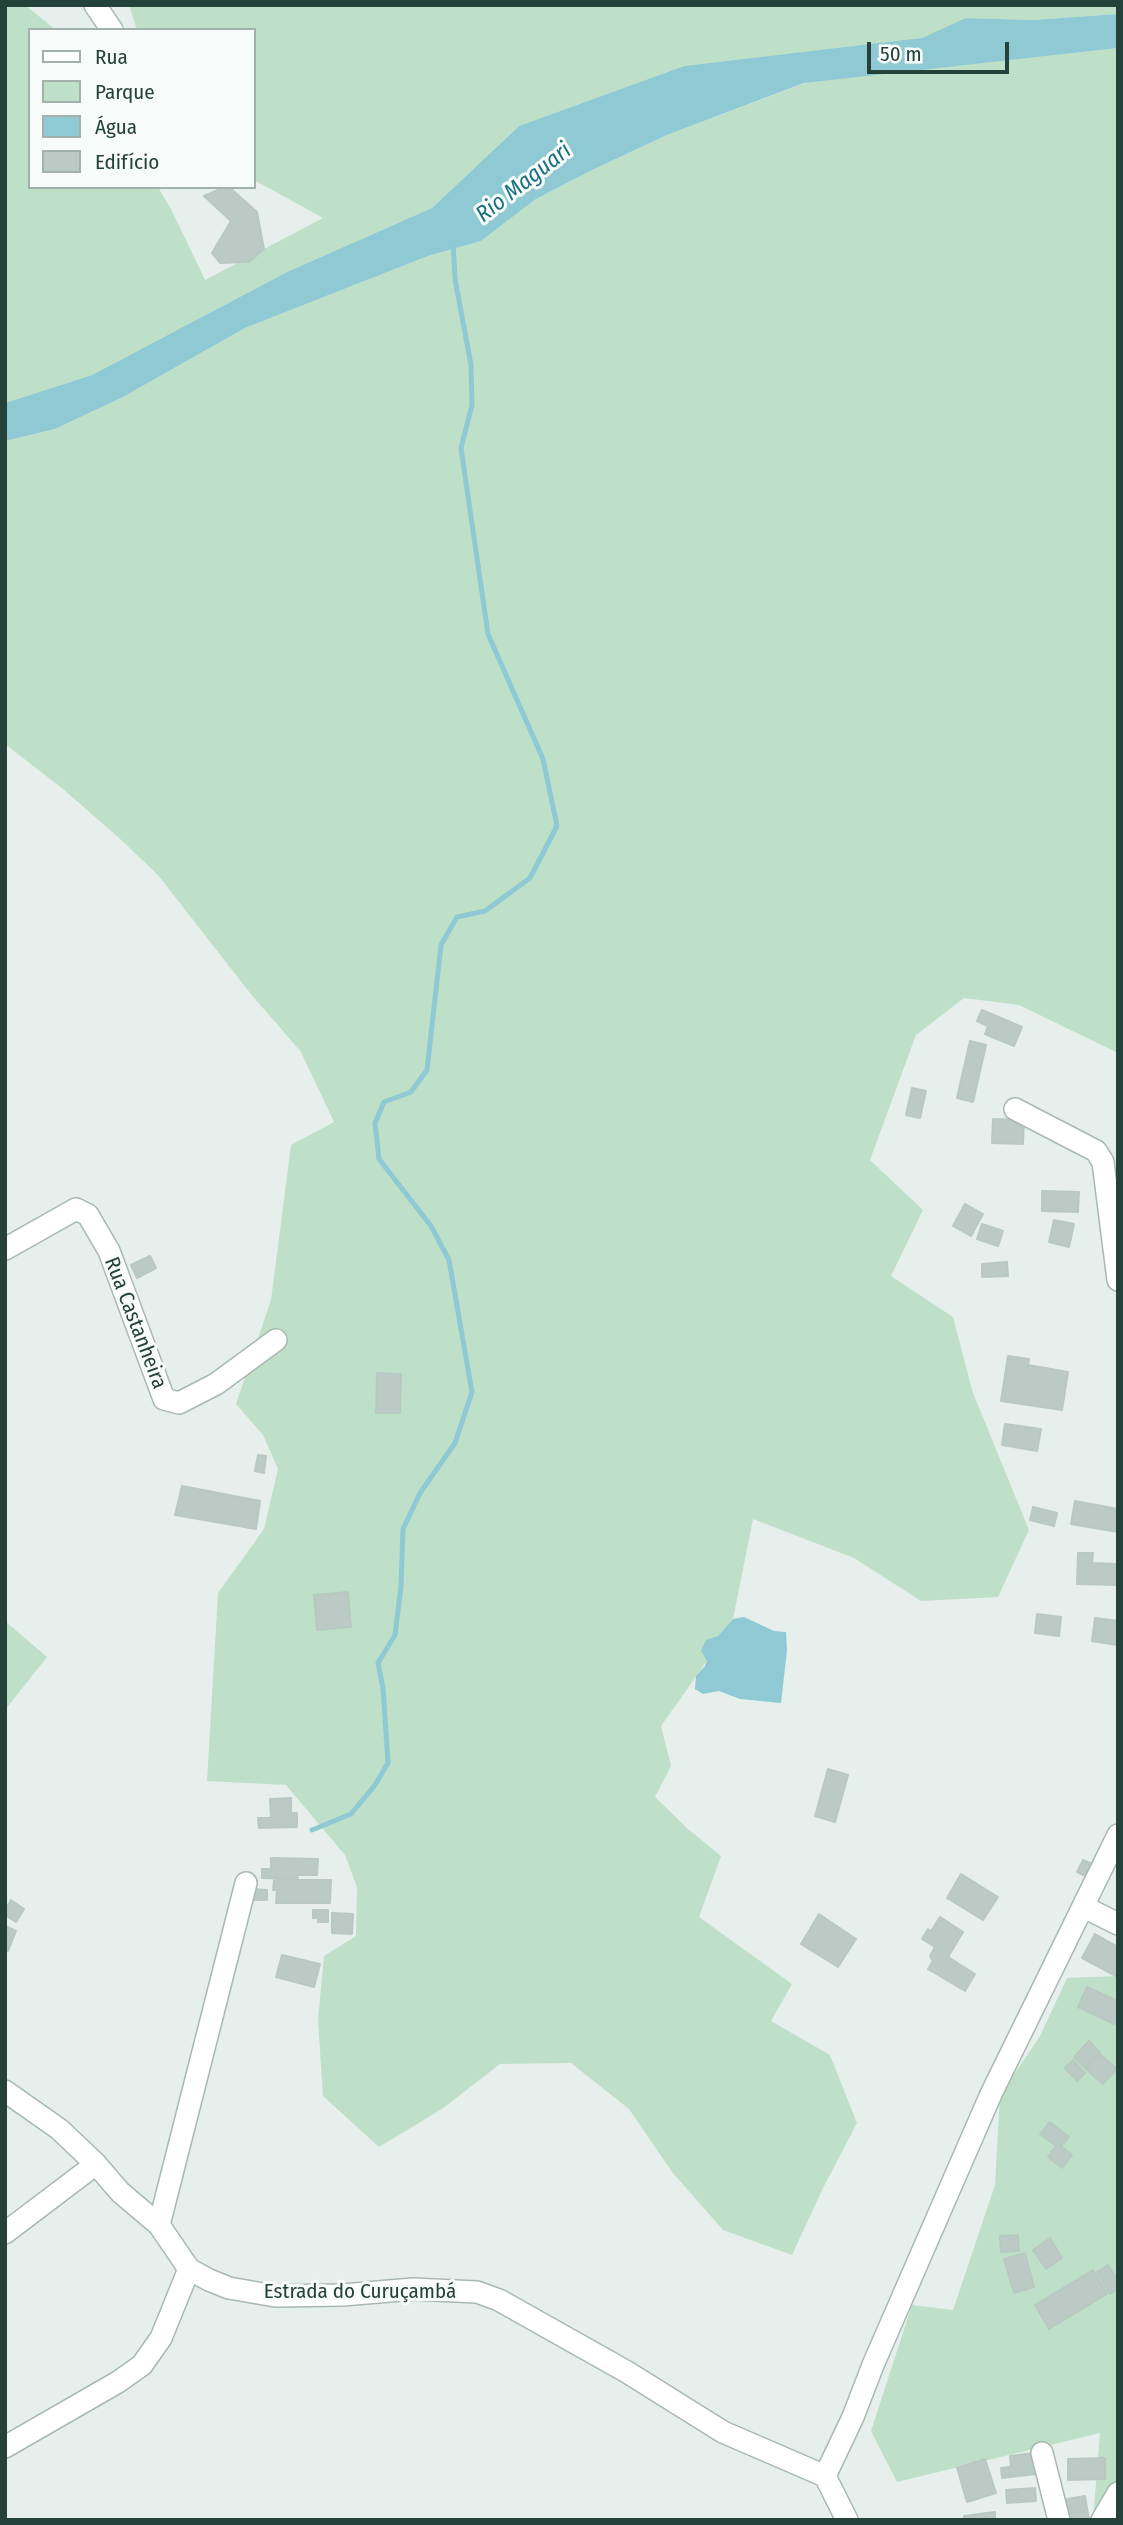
<!DOCTYPE html>
<meta charset="utf-8">
<style>
body{margin:0}
#map{position:relative;width:1123px;height:2525px;overflow:hidden;background:#e6efeb;font-family:"Fira Sans Condensed",sans-serif}
canvas{display:block}
.frame{position:absolute;inset:0;border:7px solid #24423a;pointer-events:none}
.legend{position:absolute;left:28px;top:28px;width:228px;height:161px;box-sizing:border-box;background:#f7fbf9;border:2px solid #a3b1ad;margin:0;padding:9px 12px;list-style:none;font-size:21px;color:#24423a}
.legend li{display:flex;align-items:center;gap:14px;height:35px}
.legend b{width:35px;border:2px solid #a3b1ad}
.scale{position:absolute;left:867px;top:42px;width:142px;height:32px;box-sizing:border-box;border:4px solid #24423a;border-top:0;padding-left:9px;font-size:21px;line-height:24px;white-space:nowrap;color:#24423a;-webkit-text-stroke:5px #f7fbf9;paint-order:stroke}
</style>
<div id="map">
<canvas width="1123" height="2525"></canvas>
<div class="frame"></div>
<ul class="legend">
<li><b style="height:9px;background:#fff"></b>Rua</li>
<li><b style="height:19px;background:#bfe0c8"></b>Parque</li>
<li><b style="height:19px;background:#8ec9d4"></b>Água</li>
<li><b style="height:19px;background:#bbcac4"></b>Edifício</li>
</ul>
<div class="scale">50 m</div>
</div>
<script>
const g = document.querySelector('canvas').getContext('2d');
g.lineJoin = 'round';
function paint(path, color) {
  g.fillStyle = color;
  g.fill(path, 'evenodd');
}
function toPath(rows) {
  const path = new Path2D();
  for (const r of rows) {
    path.moveTo(r[0], r[1]);
    for (let i = 2; i < r.length; i += 2) path.lineTo(r[i], r[i + 1]);
  }
  return path;
}
function stroke(path, color, width, dash) {
  g.strokeStyle = color;
  g.lineWidth = width;
  g.lineCap = dash ? 'butt' : 'round';
  g.setLineDash(dash || []);
  g.stroke(path);
}
function drawText(font, color, halo, rows, align = 'center') {
  g.font = font + ' "Fira Sans Condensed",sans-serif';
  g.lineWidth = 6;
  g.setLineDash([]);
  g.textBaseline = 'middle';
  g.strokeStyle = halo;
  g.fillStyle = color;
  for (const [text, x, y, turn = 0] of rows) {
    g.save();
    g.translate(x, y);
    g.rotate((+turn || 0) * Math.PI / 180);
    g.textAlign = isNaN(turn) ? turn : align;
    if (halo) g.strokeText(text, 0, 0);
    g.fillText(text, 0, 0);
    g.restore();
  }
}
const green = toPath([
 [11,5,25,5,56,30,30,30,30,187,158,187,173,213,205,280,323,218,254,180,254,30,137,30,129,5,1118,5,1118,14,1033,20,966,18,925,69,1118,48,1118,1053,1019,1005,964,998,916,1035,870,1160,923,1210,891,1276,953,1317,973,1393,1029,1530,998,1597,921,1601,854,1558,753,1519,733,1619,718,1636,707,1661,661,1726,671,1766,655,1797,688,1829,721,1856,699,1917,792,1984,771,2021,830,2055,857,2123,823,2188,792,2255,723,2230,672,2172,629,2109,571,2063,500,2064,442,2109,379,2147,323,2096,318,2020,324,1956,356,1936,357,1887,345,1855,286,1785,207,1781,218,1593,264,1529,278,1469,263,1435,236,1404,271,1300,291,1145,334,1122,301,1052,250,993,158,875,118,837,63,789,5,744,5,441,55,429,123,397,245,328,428,256,481,241,536,199,592,170,667,135,922,39,684,66,519,126,432,208,287,272,92,375,5,403,5,9],
 [5,1621,47,1657,5,1710],
 [1118,1976,1118,2520,1093,2520,1100,2433,897,2482,871,2431,912,2305,953,2310,995,2185,1000,2095,1040,2036,1067,1978]
]);
const water = toPath([
 [1118,14,1118,48,804,83,667,135,592,170,536,199,481,241,428,256,245,328,123,397,55,429,5,441,5,403,92,375,287,272,432,208,519,126,684,66,922,38,966,18,1033,20],
 [744,1617,774,1631,786,1632,787,1650,781,1703,740,1699,719,1691,703,1694,695,1689,696,1676,705,1666,707,1661,701,1651,706,1640,718,1636,733,1619]
]);
const stream = toPath([
 [312,1830,351,1814,375,1785,388,1763,383,1688,378,1663,395,1635,401,1586,403,1529,420,1493,455,1443,472,1392,449,1260,431,1226,379,1159,375,1123,384,1102,411,1092,427,1070,441,945,457,917,485,911,530,878,557,826,543,759,488,634,461,448,472,405,471,365,455,279,453,242]
]);
const building = toPath([
 [225,187,229,187,257,212,264,249,249,262,220,263,212,253,231,221,204,196,225,187],
 [982,1010,1022,1027,1014,1046,985,1034,988,1026,977,1021,982,1010],
 [970,1041,986,1045,973,1102,957,1098,970,1041],
 [912,1088,926,1091,920,1118,906,1115,912,1088],
 [993,1119,1024,1120,1023,1144,992,1143,993,1119],
 [1042,1191,1079,1192,1078,1212,1042,1211,1042,1191],
 [965,1204,983,1214,971,1236,953,1226,965,1204],
 [1054,1220,1074,1224,1069,1247,1049,1242,1054,1220],
 [982,1224,1003,1231,998,1246,977,1239,982,1224],
 [150,1256,156,1268,137,1278,131,1265,150,1256],
 [1007,1262,1008,1276,982,1277,982,1264,1007,1262],
 [1008,1356,1029,1359,1028,1365,1068,1372,1062,1410,1001,1401,1008,1356],
 [377,1373,401,1374,400,1413,376,1413,377,1373],
 [1005,1424,1041,1429,1037,1451,1002,1445,1005,1424],
 [258,1455,266,1456,264,1473,255,1471,258,1455],
 [182,1486,260,1501,256,1529,175,1515,182,1486],
 [1075,1501,1118,1509,1118,1532,1071,1524,1075,1501],
 [1033,1507,1057,1513,1054,1526,1030,1520,1033,1507],
 [1078,1553,1093,1553,1092,1563,1118,1564,1118,1585,1077,1584,1078,1553],
 [348,1592,351,1627,317,1630,314,1595,348,1592],
 [1037,1614,1061,1617,1059,1636,1035,1633,1037,1614],
 [1095,1618,1118,1621,1117,1645,1092,1641,1095,1618],
 [828,1769,848,1775,835,1822,815,1816,828,1769],
 [291,1798,291,1813,297,1813,297,1827,259,1828,258,1818,271,1818,270,1799,291,1798],
 [271,1858,318,1859,317,1875,297,1875,298,1879,262,1878,262,1869,271,1869,271,1858],
 [1083,1860,1092,1864,1086,1876,1077,1872,1083,1860],
 [961,1874,998,1897,983,1920,947,1898,961,1874],
 [274,1880,331,1880,330,1903,276,1903,277,1890,273,1890,274,1880],
 [251,1889,267,1890,267,1900,250,1900,251,1889],
 [11,1900,24,1909,16,1922,5,1915,5,1910,11,1900],
 [313,1910,328,1910,328,1922,318,1922,318,1918,313,1918,313,1910],
 [332,1913,353,1914,352,1934,332,1933,332,1913],
 [819,1914,856,1939,838,1967,801,1944,819,1914],
 [940,1917,963,1932,948,1957,975,1974,965,1991,928,1969,933,1961,930,1956,935,1947,922,1939,928,1929,931,1931,940,1917],
 [5,1926,16,1931,8,1951,5,1949,5,1926],
 [1095,1934,1118,1947,1118,1972,1116,1976,1082,1958,1095,1934],
 [282,1955,320,1964,314,1987,276,1977,282,1955],
 [1087,1987,1118,2001,1118,2015,1114,2024,1078,2007,1087,1987],
 [1089,2041,1100,2053,1085,2068,1074,2057,1089,2041],
 [1100,2054,1117,2069,1103,2084,1086,2069,1100,2054],
 [1073,2060,1085,2073,1077,2081,1065,2068,1073,2060],
 [1050,2122,1069,2137,1061,2146,1072,2155,1062,2168,1048,2157,1056,2146,1040,2134,1050,2122],
 [1018,2235,1019,2251,1001,2252,1000,2236,1018,2235],
 [1050,2238,1062,2258,1046,2269,1033,2250,1050,2238],
 [1025,2253,1034,2287,1014,2293,1004,2259,1025,2253],
 [1108,2265,1118,2281,1118,2289,1110,2294,1097,2272,1108,2265],
 [1093,2270,1107,2294,1049,2329,1035,2305,1093,2270],
 [1034,2453,1036,2474,1002,2478,1001,2468,1011,2467,1010,2456,1034,2453],
 [1105,2458,1105,2479,1068,2480,1068,2459,1105,2458],
 [985,2459,996,2493,967,2502,957,2468,985,2459],
 [1035,2488,1036,2501,1007,2503,1006,2490,1035,2488],
 [1085,2496,1089,2520,1065,2520,1062,2500,1085,2496],
 [995,2512,995,2520,964,2520,964,2516,995,2512]
]);
const minor = toPath([
 [95,5,112,30],
 [1015,1109,1096,1151,1103,1162,1118,1280],
 [5,1249,76,1209,88,1215,109,1251,164,1399,179,1403,216,1384,276,1340],
 [1084,1907,1118,1924],
 [5,2091,59,2129,96,2164,120,2192,159,2225,189,2269,209,2280,229,2288,275,2296,343,2295,413,2289,477,2292,499,2300,627,2372,723,2432,825,2476,847,2520],
 [159,2225,246,1883],
 [5,2233,96,2164],
 [5,2447,118,2382,142,2365,161,2338,189,2269],
 [1042,2453,1059,2520],
 [825,2476,853,2417,873,2365,991,2094,1118,1835],
 [1102,2520,1118,2493]
]);
const streetNames = [
 ["Rua Castanheira",135,1323,69],
 ["Estrada do Curuçambá",360,2292]
];
const waterNames = [
 ["Rio Maguari",524,183,-38]
];
paint(green, '#bfe0c8');
paint(water, '#8ec9d4');
stroke(stream, '#8ec9d4', 5);
paint(building, '#bbcac4');
stroke(building, '#b8c9c2', 2);
stroke(minor, '#a8b8b2', 24);
stroke(minor, '#fff', 21);
drawText('21px', '#24423a', '#f7fbf9', streetNames);
drawText('italic 23px', '#1c6f80', '#f7fbf9', waterNames);
</script>
